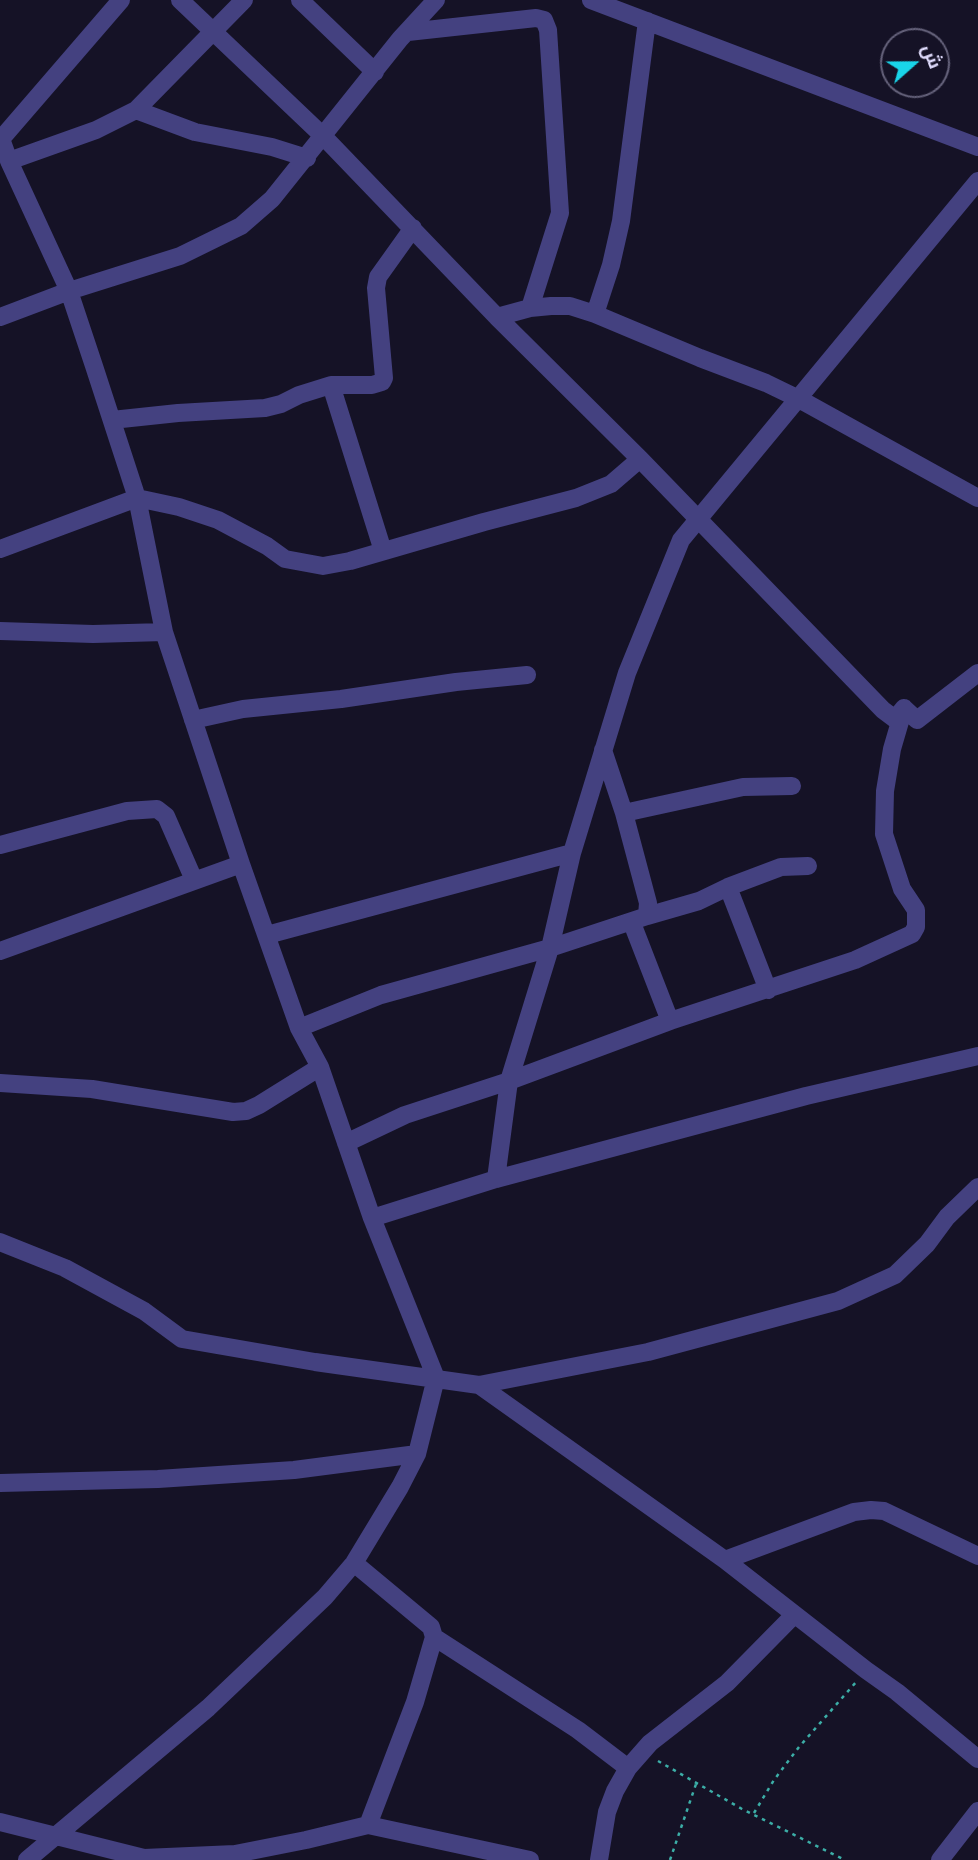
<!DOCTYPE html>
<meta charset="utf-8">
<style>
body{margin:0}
#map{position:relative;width:978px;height:1860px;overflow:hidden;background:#151226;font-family:Lato,Cairo,sans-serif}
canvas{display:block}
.north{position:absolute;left:880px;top:28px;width:70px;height:70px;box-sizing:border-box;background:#151226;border:2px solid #65627b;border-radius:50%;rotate:69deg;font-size:19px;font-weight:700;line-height:28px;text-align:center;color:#dedafb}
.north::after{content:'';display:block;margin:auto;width:24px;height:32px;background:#19d5e9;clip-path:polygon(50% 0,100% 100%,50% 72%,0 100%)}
</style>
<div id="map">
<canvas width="978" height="1860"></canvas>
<div class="north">ش</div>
</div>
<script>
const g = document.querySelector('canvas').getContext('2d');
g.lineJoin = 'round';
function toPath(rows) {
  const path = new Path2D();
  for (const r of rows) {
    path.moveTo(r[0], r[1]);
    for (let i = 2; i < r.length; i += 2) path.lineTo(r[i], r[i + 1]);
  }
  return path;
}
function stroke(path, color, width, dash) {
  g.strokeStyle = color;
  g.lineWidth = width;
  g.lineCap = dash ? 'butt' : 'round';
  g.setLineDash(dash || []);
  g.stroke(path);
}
const path = toPath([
 [658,1761,742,1809,845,1860],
 [754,1813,774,1780,799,1747,857,1681],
 [670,1860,696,1784]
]);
const minor = toPath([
 [180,0,323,136,497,317,640,459,883,710,895,719,904,708,917,720,978,673],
 [300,0,375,72],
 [591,0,978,147],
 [408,32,536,18,544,20,548,30,560,213,530,308],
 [136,110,195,132,272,147,307,158],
 [0,136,9,161,69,291,94,366,137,498,164,632,241,864,299,1028,320,1067,372,1218,436,1378,417,1454,400,1487,354,1563,325,1597,208,1708,27,1860],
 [1,139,121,0],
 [9,161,96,130,136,110,244,0],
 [595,314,611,265,621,221,647,21],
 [0,317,69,291,180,256,241,226,272,199,400,39,436,0],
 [497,317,530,308,551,306,570,306,595,314,700,358,766,383,799,399,978,498],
 [331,385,383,551],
 [112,420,178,413,265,408,281,404,299,395,331,385,372,385,382,382,384,378,376,288,378,277,413,228],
 [0,549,137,498,179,507,218,520,267,546,285,559,323,566,350,561,484,522,576,498,611,484,640,459],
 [0,631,93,634,164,632],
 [193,720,243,709,341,699,456,682,527,675],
 [624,813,743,787,792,786],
 [0,845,127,811,157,809,166,816,194,880],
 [728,887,768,990],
 [647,916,699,901,728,887,781,867,808,866],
 [632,923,670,1021],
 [267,935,572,853],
 [0,951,241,864],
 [299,1028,381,995,550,948,647,916,648,903,624,813,603,750],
 [0,1083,92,1089,233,1112,246,1111,259,1105,320,1067],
 [346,1143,405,1115,509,1081,670,1021,855,960,912,934,916,927,916,910,902,889,884,834,885,791,892,749,904,708],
 [496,1179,509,1081,550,948,572,853,627,673,681,540,978,181],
 [372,1218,496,1179,806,1096,978,1056],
 [0,1242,65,1268,144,1311,182,1339,315,1362,479,1385,725,1560,866,1670,897,1692,978,1759],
 [479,1385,648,1352,838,1301,895,1275,927,1244,947,1217,978,1187],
 [0,1483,158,1479,294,1470,417,1454],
 [725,1560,854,1512,871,1510,884,1511,978,1556],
 [354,1563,431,1627,434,1637,415,1702,368,1825],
 [434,1637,578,1730,628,1768],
 [0,1822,144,1858,235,1854,306,1840,368,1825,530,1860],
 [599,1860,607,1812,615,1791,628,1768,650,1743,727,1683,794,1615],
 [940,1860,978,1811]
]);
stroke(path, '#3caea7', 2.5, [3.5, 5]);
stroke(minor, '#444180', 18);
</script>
